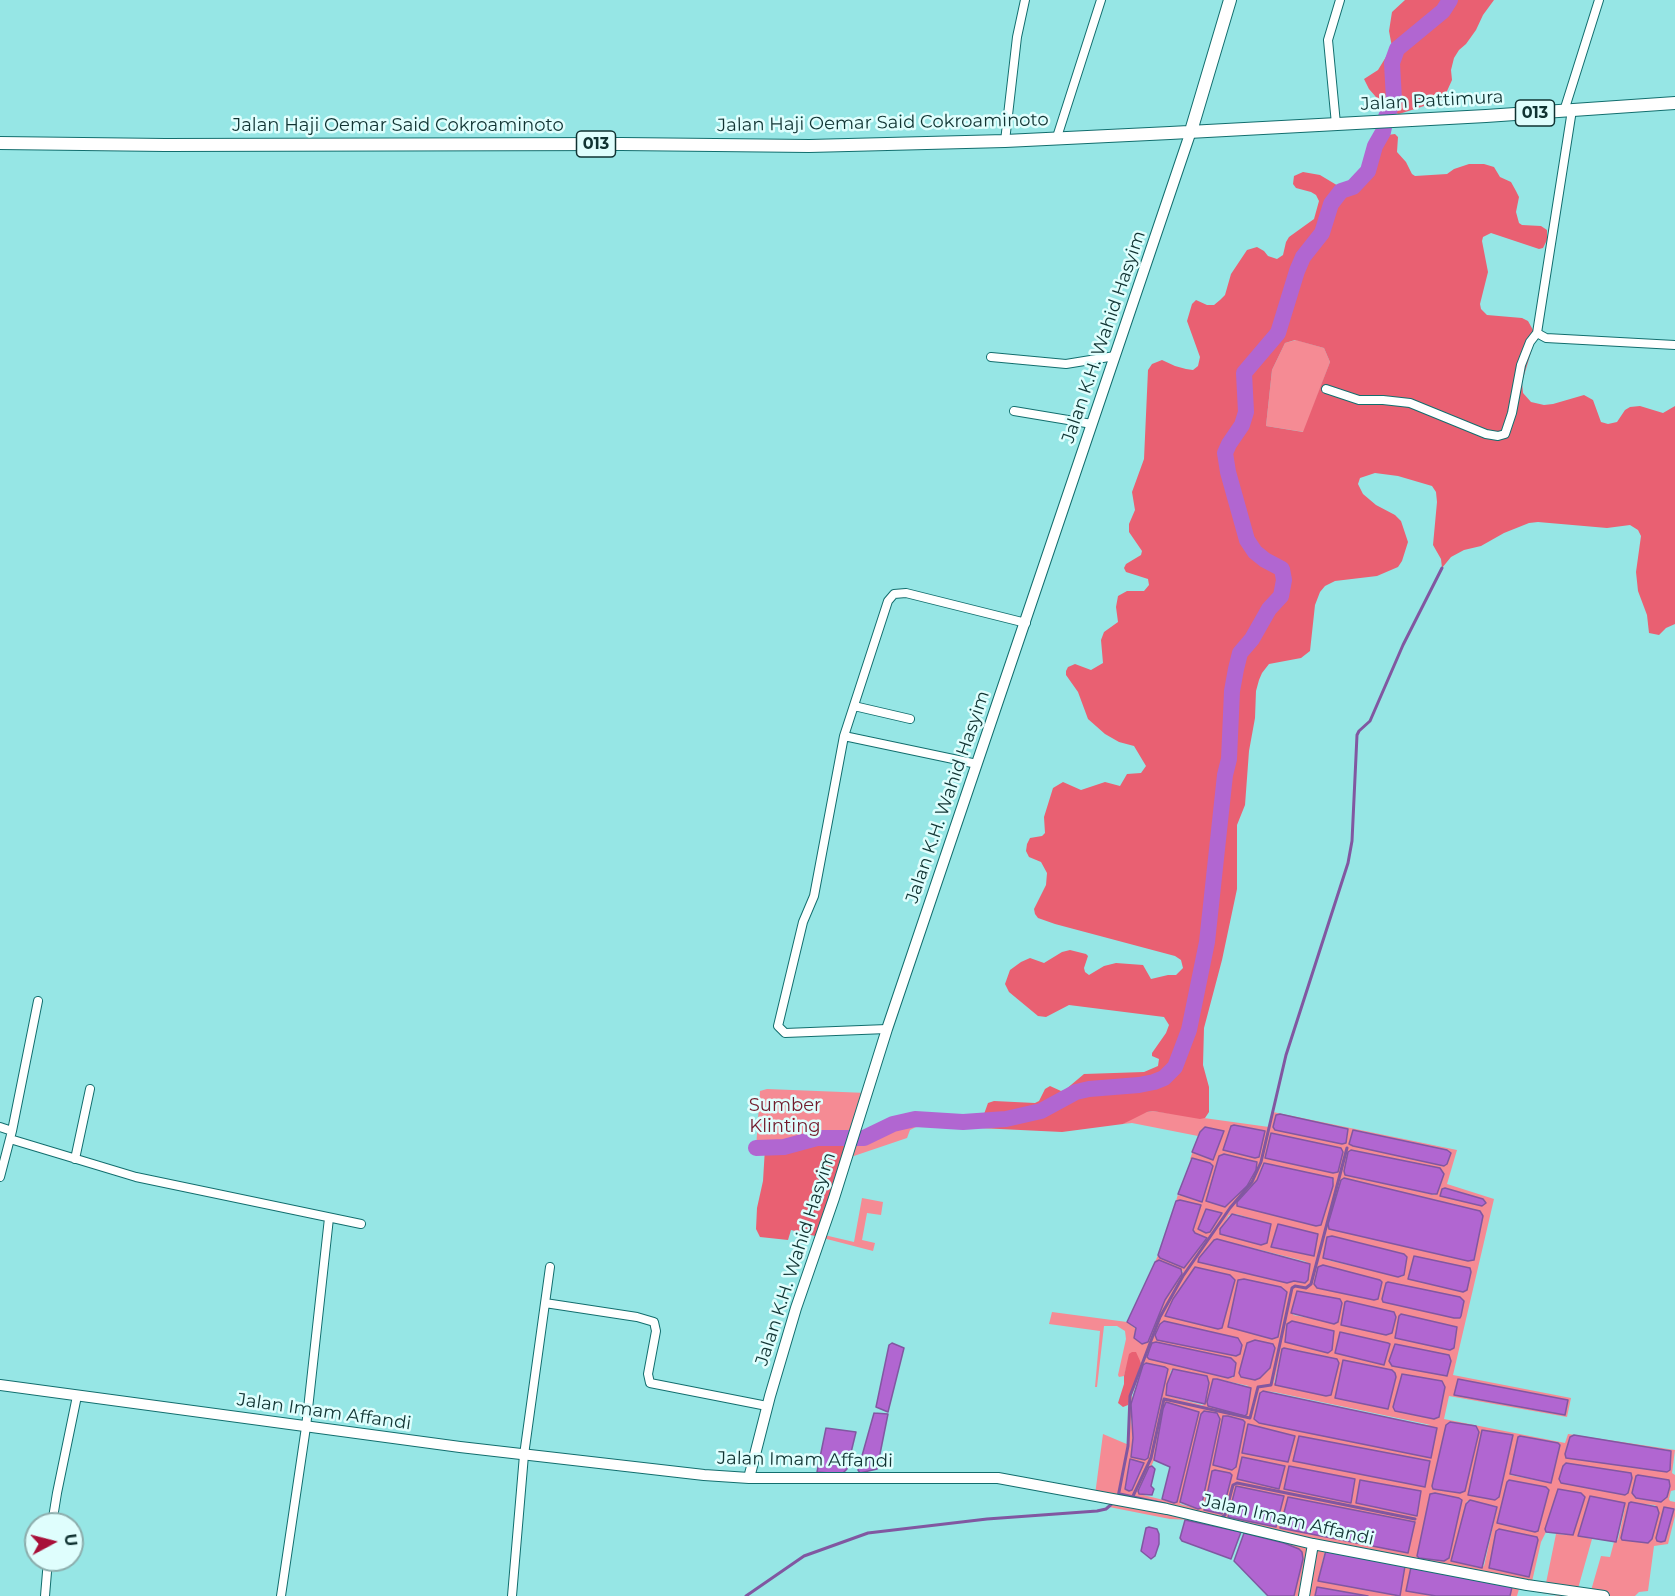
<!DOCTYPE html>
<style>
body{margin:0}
#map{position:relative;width:1675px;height:1596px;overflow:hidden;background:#96e6e5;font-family:Montserrat,sans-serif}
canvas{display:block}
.north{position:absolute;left:24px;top:1512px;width:60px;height:60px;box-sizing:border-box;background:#dffefd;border:2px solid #8cadac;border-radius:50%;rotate:83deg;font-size:16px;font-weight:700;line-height:24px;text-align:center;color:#103332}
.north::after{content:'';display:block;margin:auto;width:21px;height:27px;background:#a81039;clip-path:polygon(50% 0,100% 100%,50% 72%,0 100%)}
</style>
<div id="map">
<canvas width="1675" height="1596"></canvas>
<div class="north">U</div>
</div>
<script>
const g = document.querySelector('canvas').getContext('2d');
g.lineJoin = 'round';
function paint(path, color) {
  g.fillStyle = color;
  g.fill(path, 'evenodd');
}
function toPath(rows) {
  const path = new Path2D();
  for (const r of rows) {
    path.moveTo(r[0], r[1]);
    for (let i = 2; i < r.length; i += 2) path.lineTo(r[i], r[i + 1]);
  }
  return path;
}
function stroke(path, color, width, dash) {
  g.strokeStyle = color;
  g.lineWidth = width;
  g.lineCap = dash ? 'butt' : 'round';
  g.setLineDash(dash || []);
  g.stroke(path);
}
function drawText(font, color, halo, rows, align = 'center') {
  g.font = font + ' Montserrat,sans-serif';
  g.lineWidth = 5;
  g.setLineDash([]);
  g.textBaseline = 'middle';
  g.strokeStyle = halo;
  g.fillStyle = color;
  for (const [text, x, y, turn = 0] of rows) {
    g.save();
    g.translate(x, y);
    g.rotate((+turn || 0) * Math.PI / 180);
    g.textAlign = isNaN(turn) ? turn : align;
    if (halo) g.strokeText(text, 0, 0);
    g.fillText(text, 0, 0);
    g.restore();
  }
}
const green = toPath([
 [1296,340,1324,348,1330,362,1304,432,1266,426,1272,370,1285,343],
 [767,1089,867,1093,852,1139,865,1138,903,1121,915,1119,918,1121,918,1126,910,1130,907,1138,845,1159,851,1139,817,1138,784,1147,756,1148,760,1091],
 [1153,1111,1269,1127,1273,1112,1457,1150,1447,1184,1494,1199,1453,1375,1571,1398,1567,1417,1449,1396,1444,1419,1565,1443,1568,1434,1675,1450,1672,1473,1675,1475,1675,1490,1671,1491,1669,1499,1670,1501,1675,1502,1675,1516,1668,1544,1654,1546,1648,1591,1639,1592,1635,1596,1559,1596,1519,1589,1517,1596,1510,1596,1511,1587,1406,1591,1436,1596,1400,1596,1405,1566,1325,1550,1318,1581,1400,1596,1368,1596,1317,1587,1315,1596,1294,1596,1303,1559,1299,1549,1235,1530,1190,1520,1170,1519,1109,1507,1118,1497,1095,1495,1103,1434,1129,1445,1130,1396,1141,1362,1130,1354,1124,1376,1119,1377,1118,1375,1126,1339,1125,1331,1117,1326,1104,1326,1097,1387,1095,1387,1100,1331,1049,1324,1052,1312,1127,1322,1136,1329,1134,1335,1148,1342,1165,1300,1183,1271,1157,1261,1155,1262,1158,1255,1160,1258,1184,1268,1207,1239,1195,1233,1193,1230,1201,1205,1178,1200,1176,1201,1178,1194,1179,1196,1212,1164,1195,1159,1190,1159,1200,1132,1198,1136,1132,1123,1123,1124,1141,1113],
 [1352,1150,1440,1168,1435,1195,1345,1175],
 [1222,1154,1255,1161,1247,1186,1225,1207,1206,1201,1219,1156],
 [1263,1164,1334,1180,1321,1225,1319,1226,1237,1202,1257,1180],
 [1341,1180,1482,1213,1482,1222,1474,1260,1468,1261,1328,1228],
 [1206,1209,1222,1213,1210,1232,1198,1229],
 [1236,1214,1268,1223,1271,1224,1219,1232,1229,1215],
 [1332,1236,1404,1254,1402,1277,1327,1260],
 [1217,1239,1304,1261,1310,1264,1294,1281,1291,1281],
 [1388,1282,1460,1297,1464,1301,1461,1316],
 [1297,1291,1340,1299,1336,1323,1293,1315],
 [1287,1292,1277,1337,1272,1339,1228,1327],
 [1345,1303,1390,1335,1341,1325],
 [1401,1314,1457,1327,1453,1349,1395,1338],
 [1252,1341,1275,1348,1268,1371,1256,1380,1247,1343],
 [1154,1342,1231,1358,1233,1378,1148,1358,1147,1354],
 [1284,1348,1286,1348,1337,1359,1274,1383,1282,1349],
 [1144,1363,1167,1369,1148,1458,1131,1455,1133,1438,1131,1417,1132,1395],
 [1171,1370,1208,1378,1209,1383,1205,1404,1202,1405,1169,1396,1166,1391],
 [1214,1379,1217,1379,1249,1386,1207,1404],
 [1263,1391,1274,1392,1431,1425,1254,1419],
 [1454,1394,1568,1400,1565,1415],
 [1199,1412,1176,1503,1139,1494,1154,1460],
 [1220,1416,1201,1508,1198,1509,1180,1504],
 [1450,1422,1476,1427,1432,1486,1446,1425],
 [1482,1430,1513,1436,1468,1494],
 [1299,1436,1430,1461,1425,1486,1294,1461],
 [1520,1436,1558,1443,1560,1445,1551,1483,1510,1475,1518,1437],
 [1574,1436,1668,1450,1670,1471,1567,1458],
 [1572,1464,1631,1473,1632,1478,1628,1493],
 [1289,1466,1355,1479,1355,1480,1309,1494,1284,1489],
 [1213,1470,1230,1473,1232,1475,1222,1514],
 [1638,1475,1665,1499,1661,1502,1636,1498,1632,1493,1636,1476],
 [1509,1480,1546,1487,1538,1531,1535,1532,1497,1523],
 [1558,1489,1570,1535,1556,1534,1545,1588,1531,1586,1541,1542,1546,1532,1545,1529],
 [1430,1494,1447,1560,1444,1561,1419,1558,1417,1556],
 [1288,1497,1415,1522,1407,1553,1314,1534],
 [1467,1501,1496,1506,1497,1508,1484,1566,1480,1568,1451,1561],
 [1629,1503,1655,1505,1658,1509,1621,1538],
 [1625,1507,1618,1540,1614,1542,1610,1557,1601,1556,1590,1594,1577,1592,1592,1539,1578,1536],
 [1499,1529,1537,1537,1538,1540,1529,1577,1489,1568,1497,1531],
 [862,1198,883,1202,881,1215,867,1213,862,1240,875,1243,873,1251,819,1237,820,1234,854,1242]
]);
const forest = toPath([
 [1405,0,1494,0,1483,15,1476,30,1466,44,1459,50,1454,58,1451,70,1452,80,1443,100,1399,114,1389,112,1369,89,1364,79,1378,70,1392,47,1389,31,1392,12],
 [1395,134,1398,137,1397,152,1406,162,1412,174,1415,176,1447,174,1454,169,1469,164,1484,164,1494,167,1500,177,1511,182,1516,191,1519,197,1516,212,1519,223,1522,225,1541,226,1547,230,1547,240,1543,248,1539,249,1491,233,1483,237,1482,241,1488,272,1480,304,1481,309,1487,315,1522,318,1528,321,1533,330,1535,339,1522,382,1523,393,1531,402,1544,405,1553,404,1584,395,1593,400,1601,422,1608,424,1617,422,1625,410,1630,407,1640,406,1663,413,1675,406,1675,624,1666,628,1659,635,1649,633,1647,615,1638,591,1636,572,1641,536,1638,530,1630,525,1607,528,1538,522,1529,523,1504,533,1481,546,1464,550,1451,557,1442,568,1441,559,1433,545,1437,502,1436,492,1432,486,1398,476,1375,473,1360,478,1358,484,1363,494,1376,505,1395,515,1401,521,1408,542,1402,561,1398,567,1377,576,1335,581,1325,586,1320,592,1315,605,1310,651,1301,658,1269,664,1262,673,1259,680,1256,691,1255,718,1249,751,1245,805,1237,825,1237,889,1222,960,1204,1028,1203,1065,1209,1087,1209,1112,1205,1118,1200,1119,1153,1111,1147,1112,1123,1124,1062,1132,979,1128,988,1103,994,1101,1035,1103,1039,1101,1045,1089,1050,1086,1061,1091,1065,1090,1084,1074,1144,1072,1158,1066,1159,1059,1152,1056,1152,1053,1166,1033,1169,1025,1164,1017,1069,1005,1046,1017,1038,1016,1009,992,1005,984,1010,970,1021,962,1030,958,1044,963,1062,952,1070,950,1086,954,1088,956,1084,968,1085,972,1089,975,1104,966,1116,963,1143,965,1151,979,1168,975,1176,975,1183,968,1181,960,1175,956,1055,924,1038,918,1035,914,1034,909,1046,885,1047,873,1041,862,1029,857,1026,851,1027,844,1030,838,1042,836,1045,833,1044,817,1053,788,1063,782,1081,790,1105,782,1120,786,1127,774,1141,773,1146,766,1134,746,1119,742,1105,734,1088,719,1078,692,1066,675,1066,671,1068,667,1075,664,1091,670,1103,663,1101,640,1104,632,1118,622,1116,607,1118,596,1127,591,1144,591,1149,585,1148,579,1126,572,1124,568,1126,564,1141,555,1142,551,1129,532,1129,524,1135,510,1132,492,1144,459,1148,370,1152,364,1162,360,1175,366,1186,369,1193,370,1198,366,1200,357,1187,321,1192,304,1196,300,1207,305,1214,305,1220,300,1225,295,1231,274,1247,250,1257,247,1264,251,1268,256,1277,259,1283,255,1286,242,1289,237,1314,219,1319,201,1316,195,1311,192,1296,188,1293,184,1294,176,1303,172,1320,175,1340,187,1347,189,1352,187,1368,171,1377,140,1380,136],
 [1295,340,1324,348,1330,362,1303,432,1266,426,1272,370,1285,343],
 [831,1137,852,1139,819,1237,791,1230,788,1240,760,1237,756,1229,757,1208,763,1181,765,1148,784,1147,817,1138],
 [1132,1352,1136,1352,1141,1363,1128,1405,1123,1407,1118,1403,1124,1384,1124,1376,1129,1354]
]);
const water = toPath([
 [1280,1114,1348,1129,1346,1143,1342,1144,1275,1130,1273,1127,1276,1115,1280,1114],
 [1234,1125,1265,1131,1259,1157,1255,1158,1223,1150,1231,1126,1234,1125],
 [1205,1127,1224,1131,1213,1160,1192,1152,1200,1132,1205,1127],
 [1353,1130,1447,1150,1451,1153,1447,1164,1444,1166,1353,1146,1349,1144,1353,1130],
 [1271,1133,1341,1148,1343,1152,1338,1172,1333,1173,1265,1158,1271,1133],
 [1351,1150,1440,1168,1444,1174,1437,1194,1432,1194,1345,1175,1344,1171,1348,1152,1351,1150],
 [1224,1154,1257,1162,1256,1170,1247,1186,1225,1207,1206,1201,1219,1156,1224,1154],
 [1192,1158,1210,1163,1213,1166,1202,1202,1178,1194,1192,1158],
 [1264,1163,1333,1178,1333,1186,1321,1225,1316,1226,1237,1206,1237,1202,1257,1180,1264,1163],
 [1344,1178,1480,1211,1483,1216,1474,1260,1468,1261,1329,1229,1328,1224,1341,1180,1344,1178],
 [1445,1188,1483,1199,1486,1203,1482,1206,1440,1196,1442,1189,1445,1188],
 [1180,1200,1201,1205,1193,1230,1195,1233,1207,1238,1184,1268,1160,1258,1158,1255,1176,1201,1180,1200],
 [1206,1209,1222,1213,1210,1232,1206,1233,1198,1229,1206,1209],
 [1232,1214,1271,1224,1267,1243,1261,1245,1220,1234,1220,1229,1232,1214],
 [1278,1224,1318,1234,1314,1256,1271,1247,1278,1224],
 [1332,1236,1404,1254,1407,1257,1404,1275,1398,1277,1323,1258,1327,1237,1332,1236],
 [1217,1239,1310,1264,1308,1280,1305,1283,1294,1281,1287,1283,1198,1262,1199,1258,1214,1240,1217,1239],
 [1414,1256,1470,1268,1471,1272,1467,1290,1463,1292,1408,1279,1414,1256],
 [1159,1260,1181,1269,1182,1274,1165,1300,1148,1342,1142,1344,1134,1338,1136,1328,1127,1322,1155,1262,1159,1260],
 [1323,1265,1380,1280,1382,1282,1378,1299,1374,1300,1317,1288,1314,1284,1318,1267,1323,1265],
 [1195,1267,1230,1275,1235,1280,1222,1328,1218,1329,1165,1316,1173,1299,1195,1267],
 [1244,1279,1281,1287,1287,1292,1278,1337,1272,1339,1228,1327,1238,1280,1244,1279],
 [1388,1282,1460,1297,1464,1301,1461,1316,1460,1318,1454,1318,1383,1302,1382,1299,1386,1283,1388,1282],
 [1297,1291,1340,1299,1342,1303,1338,1322,1334,1324,1291,1313,1297,1291],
 [1347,1301,1394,1312,1396,1317,1392,1333,1386,1335,1341,1325,1345,1302,1347,1301],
 [1401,1314,1457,1327,1454,1348,1450,1350,1395,1338,1399,1316,1401,1314],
 [1164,1321,1238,1338,1242,1345,1240,1354,1236,1356,1157,1340,1155,1335,1160,1324,1164,1321],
 [1292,1321,1334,1331,1332,1350,1328,1353,1285,1342,1287,1324,1292,1321],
 [1340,1332,1388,1343,1390,1344,1384,1365,1335,1353,1340,1332],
 [1255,1340,1273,1344,1275,1348,1270,1368,1260,1378,1255,1380,1241,1377,1239,1373,1247,1343,1255,1340],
 [1156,1342,1231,1358,1236,1363,1234,1376,1228,1378,1149,1359,1147,1357,1150,1348,1152,1343,1156,1342],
 [892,1343,904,1348,888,1412,876,1407,889,1345,892,1343],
 [1395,1344,1449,1355,1451,1361,1447,1376,1392,1366,1389,1361,1395,1344],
 [1284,1348,1337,1359,1339,1363,1331,1395,1326,1396,1275,1385,1282,1349,1284,1348],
 [1343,1360,1392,1370,1395,1373,1396,1377,1388,1409,1335,1398,1343,1360],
 [1146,1363,1165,1367,1168,1369,1148,1458,1145,1460,1131,1457,1133,1438,1131,1404,1143,1365,1146,1363],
 [1173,1369,1207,1376,1209,1383,1205,1404,1166,1395,1167,1384,1173,1369],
 [1402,1374,1442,1381,1445,1387,1439,1417,1434,1419,1395,1411,1393,1407,1402,1374],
 [1213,1379,1217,1379,1251,1388,1247,1414,1245,1416,1208,1406,1207,1402,1213,1379],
 [1458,1379,1568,1400,1565,1415,1454,1395,1458,1379],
 [1263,1391,1437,1428,1431,1458,1259,1423,1254,1419,1260,1393,1263,1391],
 [1166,1402,1199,1412,1177,1502,1174,1503,1162,1499,1170,1467,1154,1460,1163,1409,1166,1402],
 [1204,1411,1217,1413,1220,1419,1201,1508,1198,1509,1180,1502,1201,1414,1204,1411],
 [874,1413,888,1414,877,1469,860,1473,858,1470,874,1413],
 [1223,1416,1228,1416,1243,1420,1245,1422,1236,1467,1232,1470,1213,1465,1223,1416],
 [1450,1422,1476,1426,1479,1432,1465,1491,1460,1493,1433,1489,1432,1486,1446,1425,1450,1422],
 [1248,1424,1295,1436,1288,1462,1242,1453,1248,1424],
 [826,1428,856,1432,847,1469,842,1474,817,1472,826,1428],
 [1482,1430,1513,1435,1499,1497,1495,1500,1468,1495,1482,1430],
 [1574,1435,1671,1451,1670,1470,1667,1472,1566,1458,1565,1454,1570,1437,1574,1435],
 [1299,1436,1430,1461,1425,1487,1293,1461,1299,1436],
 [1520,1436,1558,1443,1560,1445,1551,1483,1510,1474,1518,1437,1520,1436],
 [1242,1457,1285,1466,1279,1489,1237,1479,1242,1457],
 [1130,1459,1144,1463,1132,1490,1129,1491,1125,1489,1130,1459],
 [1566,1463,1631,1473,1632,1478,1628,1493,1625,1495,1561,1483,1559,1479,1563,1466,1566,1463],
 [1152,1466,1155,1469,1151,1486,1154,1489,1152,1495,1139,1494,1138,1491,1149,1467,1152,1466],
 [1289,1466,1355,1479,1351,1503,1284,1489,1289,1466],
 [1215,1470,1230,1473,1232,1475,1222,1514,1204,1510,1212,1471,1215,1470],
 [1638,1475,1669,1480,1670,1486,1667,1497,1661,1502,1636,1498,1632,1493,1636,1476,1638,1475],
 [1360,1480,1421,1491,1417,1516,1356,1503,1360,1480],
 [1509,1480,1546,1487,1549,1490,1538,1531,1535,1532,1497,1523,1507,1482,1509,1480],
 [1236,1486,1284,1496,1276,1527,1228,1517,1236,1486],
 [1558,1489,1581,1493,1585,1497,1573,1535,1546,1532,1545,1529,1558,1489],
 [1435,1493,1459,1498,1462,1500,1449,1558,1444,1561,1419,1558,1417,1556,1430,1494,1435,1493],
 [1590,1496,1625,1503,1616,1542,1578,1536,1590,1496],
 [1288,1497,1415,1522,1408,1553,1280,1528,1288,1497],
 [1470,1500,1497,1507,1482,1568,1451,1561,1466,1504,1470,1500],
 [1631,1502,1657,1507,1659,1513,1652,1539,1648,1543,1622,1540,1621,1538,1629,1503,1631,1502],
 [1664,1507,1674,1509,1665,1541,1661,1542,1657,1541,1656,1538,1664,1507],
 [1185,1520,1241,1532,1231,1559,1182,1541,1180,1538,1185,1520],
 [1149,1527,1157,1529,1159,1534,1159,1544,1155,1556,1151,1559,1141,1551,1146,1528,1149,1527],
 [1499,1529,1537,1537,1538,1540,1529,1577,1489,1568,1496,1531,1499,1529],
 [1244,1533,1284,1543,1299,1549,1302,1552,1303,1559,1294,1596,1268,1596,1234,1561,1244,1533],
 [1326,1550,1405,1566,1400,1596,1318,1581,1326,1550],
 [1411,1567,1512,1587,1510,1596,1436,1596,1406,1591,1411,1567],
 [1317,1587,1368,1596,1315,1596,1317,1587]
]);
const stream = toPath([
 [1120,1494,1165,1504],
 [1133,1496,1151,1458,1164,1399,1250,1418,1258,1387,1271,1385,1292,1288,1295,1286,1306,1288,1311,1284,1347,1148],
 [1118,1497,1128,1446,1130,1396,1160,1317,1183,1276,1230,1208,1252,1182,1261,1162,1286,1055,1348,863,1352,841,1357,735,1359,731,1370,721,1403,645,1442,568],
 [1221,1518,1225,1515,1233,1485,1237,1483,1415,1519],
 [746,1596,804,1556,868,1533,987,1519,1097,1511,1106,1509,1114,1502]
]);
const river = toPath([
 [756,1148,784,1147,817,1138,864,1138,893,1124,915,1119,963,1122,1006,1119,1041,1111,1076,1092,1089,1089,1139,1085,1154,1082,1164,1078,1175,1067,1189,1030,1207,942,1225,775,1229,759,1232,691,1236,669,1240,653,1252,639,1269,609,1281,596,1284,580,1282,569,1265,560,1255,552,1247,540,1228,472,1225,453,1229,444,1242,425,1246,412,1244,373,1278,333,1297,271,1303,257,1322,233,1331,204,1341,191,1353,187,1368,171,1375,146,1383,132,1386,117,1394,100,1392,63,1397,49,1443,11,1450,0]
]);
const minor = toPath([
 [1564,111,1599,0],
 [1336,124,1328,40,1340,0],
 [1057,137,1101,0],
 [1005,141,1017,37,1025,0],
 [1537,333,1546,338,1675,345],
 [991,357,1066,364,1115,356],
 [1326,389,1359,400,1383,400,1410,403,1486,434,1498,436,1505,434,1512,413,1521,365,1530,342,1537,333,1572,110],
 [1014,411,1092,424],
 [854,706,910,719],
 [844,736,977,764],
 [887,1029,785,1033,778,1026,803,922,814,896,844,736,888,601,894,594,906,593,1026,623],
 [0,1127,12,1131],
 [10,1139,136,1177,361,1224],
 [75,1159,90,1089],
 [0,1177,12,1131,38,1001],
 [545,1303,637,1317,654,1322,656,1331,648,1374,650,1383,767,1406],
 [52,1524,57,1493,77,1396],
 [45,1596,48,1560],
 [281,1596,306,1427,329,1218],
 [512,1596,524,1455,550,1267]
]);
const tertiary = toPath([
 [0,1385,460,1447,704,1475,749,1478,998,1478,1167,1509,1313,1544,1527,1585,1604,1596],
 [749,1478,770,1396,796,1308,834,1198,887,1029,1191,131],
 [1304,1596,1313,1544]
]);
const primary = toPath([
 [1191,131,1230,0],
 [0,143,165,145,621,144,809,146,1005,141,1170,133,1486,116,1675,103]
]);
const shields = [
 [1535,113,39],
 [596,144,39]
];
const shieldNames = [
 ["013",1535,113],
 ["013",596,144]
];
const streetNames = [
 ["Jalan Pattimura",1432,101,-3],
 ["Jalan Haji Oemar Said Cokroaminoto",883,123,-1],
 ["Jalan Haji Oemar Said Cokroaminoto",398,126],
 ["Jalan K.H. Wahid Hasyim",1104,337,-71],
 ["Jalan K.H. Wahid Hasyim",948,797,-71],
 ["Jalan K.H. Wahid Hasyim",796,1259,-72],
 ["Jalan Imam Affandi",324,1412,8],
 ["Jalan Imam Affandi",805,1460,1],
 ["Jalan Imam Affandi",1288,1520,13]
];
const parkNames = [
 ["Sumber",785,1106],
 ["Klinting",785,1127]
];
paint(green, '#f58b94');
paint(forest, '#e96072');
paint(water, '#b166d1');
stroke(water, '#8157a1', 1.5);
stroke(stream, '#8157a1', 3);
stroke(river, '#b166d1', 16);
stroke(minor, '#126e6e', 10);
stroke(tertiary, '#126e6e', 12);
stroke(primary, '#126e6e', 14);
stroke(minor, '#fff', 8);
stroke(tertiary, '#fff', 10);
stroke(primary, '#fff', 12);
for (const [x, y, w] of shields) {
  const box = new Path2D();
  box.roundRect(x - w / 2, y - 13, w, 26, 4.5);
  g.fillStyle = '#dffefd';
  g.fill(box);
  stroke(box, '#103332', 1.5);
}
drawText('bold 16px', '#103332', null, shieldNames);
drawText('18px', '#103332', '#dffefd', streetNames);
drawText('18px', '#711b2b', '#dffefd', parkNames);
</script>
